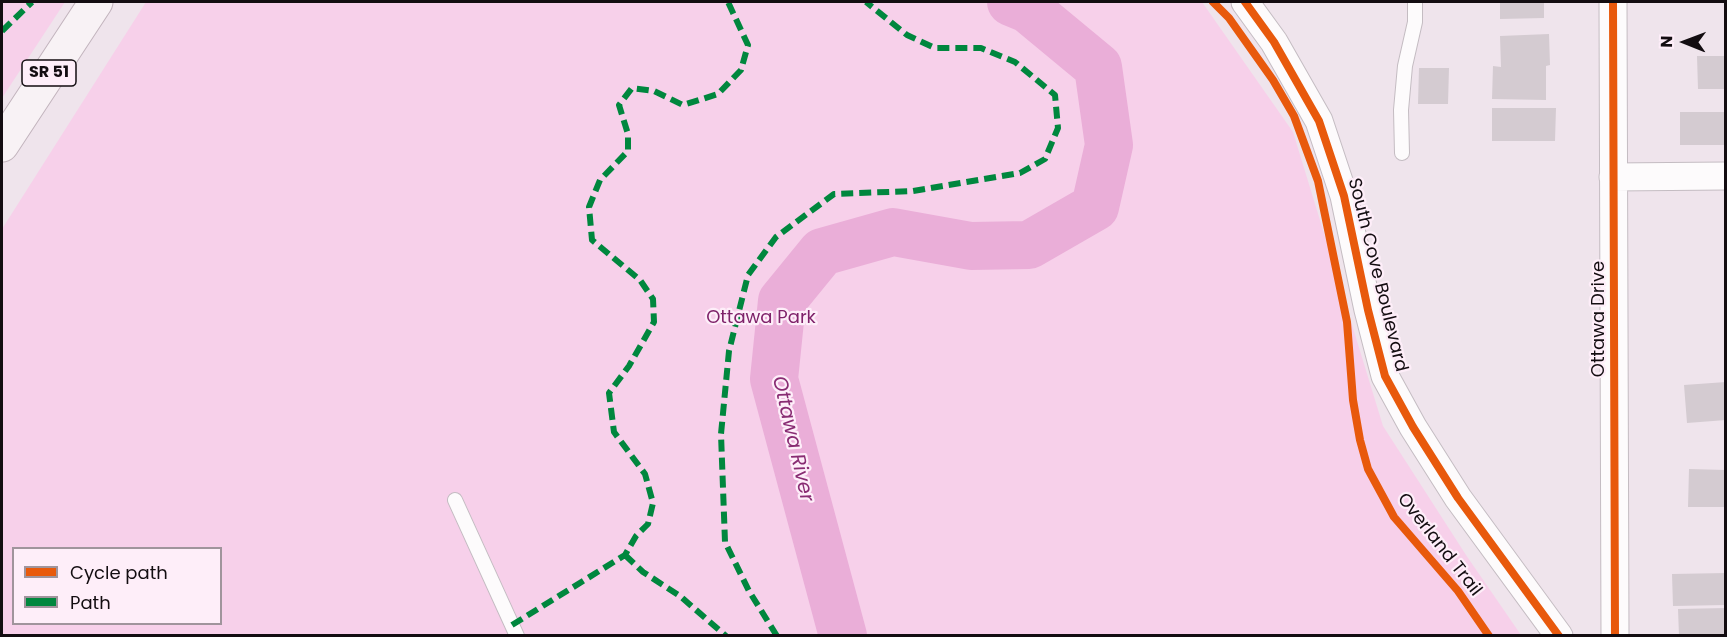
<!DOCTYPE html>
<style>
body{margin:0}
#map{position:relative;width:1727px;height:637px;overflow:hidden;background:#efe4ec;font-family:Poppins,sans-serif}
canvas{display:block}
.frame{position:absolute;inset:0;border:3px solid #130d11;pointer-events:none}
.legend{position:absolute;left:12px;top:547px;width:210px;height:78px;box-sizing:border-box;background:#feeef9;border:2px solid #a0949c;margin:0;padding:8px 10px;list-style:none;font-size:18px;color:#130d11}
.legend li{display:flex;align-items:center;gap:12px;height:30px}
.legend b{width:30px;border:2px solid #a0949c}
.north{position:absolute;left:1655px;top:12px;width:60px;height:60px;-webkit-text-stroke:4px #feeef9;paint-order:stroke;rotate:271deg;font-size:16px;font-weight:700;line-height:24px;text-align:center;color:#130d11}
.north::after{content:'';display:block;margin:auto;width:21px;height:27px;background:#130d11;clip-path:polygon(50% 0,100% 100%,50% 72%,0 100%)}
</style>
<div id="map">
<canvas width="1727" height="637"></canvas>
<div class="frame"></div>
<ul class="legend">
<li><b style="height:8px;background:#e8590c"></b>Cycle path</li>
<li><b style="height:8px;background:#00873e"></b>Path</li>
</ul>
<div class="north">N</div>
</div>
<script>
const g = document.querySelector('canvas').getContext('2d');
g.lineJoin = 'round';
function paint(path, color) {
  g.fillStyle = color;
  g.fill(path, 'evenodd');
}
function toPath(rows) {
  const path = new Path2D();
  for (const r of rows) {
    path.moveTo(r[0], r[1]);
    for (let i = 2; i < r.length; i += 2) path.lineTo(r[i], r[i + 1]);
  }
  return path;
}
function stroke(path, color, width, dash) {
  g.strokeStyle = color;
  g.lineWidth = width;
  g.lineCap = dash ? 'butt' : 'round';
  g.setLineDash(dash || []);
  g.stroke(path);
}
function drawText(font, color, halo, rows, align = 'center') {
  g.font = font + ' Poppins,sans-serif';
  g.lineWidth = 4.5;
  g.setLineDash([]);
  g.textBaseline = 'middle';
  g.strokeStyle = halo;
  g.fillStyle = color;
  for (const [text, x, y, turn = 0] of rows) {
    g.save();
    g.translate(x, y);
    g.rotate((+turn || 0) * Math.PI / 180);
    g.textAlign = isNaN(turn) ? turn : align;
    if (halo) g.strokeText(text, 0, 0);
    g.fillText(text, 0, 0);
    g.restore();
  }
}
const green = toPath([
 [2,2,65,2,2,98],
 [146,2,1202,2,1293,132,1383,426,1466,555,1521,635,2,636,2,229],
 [14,548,220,548,220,624,14,624]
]);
const river = toPath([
 [843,636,774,379,782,301,822,252,893,232,971,246,1029,245,1095,207,1109,145,1098,67,1028,9,1011,2]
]);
const building = toPath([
 [1500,2,1544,2,1544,18,1500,19],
 [1549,34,1550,65,1546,66,1546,100,1492,99,1493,66,1501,67,1500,36],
 [1697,56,1726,56,1726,89,1698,89],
 [1419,68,1449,68,1448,104,1418,104],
 [1492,108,1556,108,1555,141,1492,141],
 [1680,112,1726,112,1726,145,1680,145],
 [1726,382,1726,420,1687,423,1684,385],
 [1689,469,1726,470,1726,507,1688,507],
 [1726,573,1726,605,1673,606,1672,574],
 [1726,608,1726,636,1679,636,1678,609]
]);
const service = toPath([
 [1402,153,1401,110,1405,66,1415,22,1415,2],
 [455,500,517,636]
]);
const minor = toPath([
 [1245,2,1274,42,1319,121,1344,196,1368,310,1385,376,1413,427,1458,498,1559,636],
 [1613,2,1615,636],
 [1613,177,1726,176]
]);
const primary = toPath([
 [2,145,96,2]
]);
const quiet = toPath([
 [2,31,32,2],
 [625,555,643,572,680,596,726,636],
 [512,625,625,555,636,536,648,524,653,503,645,474,614,432,609,393,629,366,654,322,653,299,640,280,592,240,589,207,600,180,628,151,628,134,619,105,632,88,654,91,683,105,718,94,741,70,748,45,728,2],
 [777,636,749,591,725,542,721,434,729,351,748,275,776,237,834,194,913,191,1020,173,1045,159,1058,128,1055,95,1015,62,981,48,935,48,907,35,866,2]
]);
const cycleway = toPath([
 [1213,2,1229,18,1273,80,1294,116,1318,181,1347,322,1353,400,1360,440,1368,469,1394,517,1458,591,1489,636],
 [1245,2,1274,42,1319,121,1344,196,1368,310,1385,376,1413,427,1458,498,1559,636],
 [1613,2,1615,636]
]);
const shields = [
 [49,73,54]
];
const shieldNames = [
 ["SR 51",49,73]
];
const streetNames = [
 ["South Cove Boulevard",1377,275,76],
 ["Ottawa Drive",1599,319,-90],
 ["Overland Trail",1439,545,52]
];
const parkNames = [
 ["Ottawa Park",761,318]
];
const waterNames = [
 ["Ottawa River",792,439,77]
];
paint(green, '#f7d0ea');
stroke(river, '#eaaed8', 48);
paint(building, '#d4cbd1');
stroke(service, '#c4bcc2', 16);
stroke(minor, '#c4bcc2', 29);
stroke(primary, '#c2b4bd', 35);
stroke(service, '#fdfbfc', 14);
stroke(minor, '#fdfbfc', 27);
stroke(primary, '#f8f2f5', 33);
stroke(quiet, '#00873e', 6, [12, 6]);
stroke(cycleway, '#e8590c', 8);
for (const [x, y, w] of shields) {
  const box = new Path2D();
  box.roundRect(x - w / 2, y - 13, w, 26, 4.5);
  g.fillStyle = '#feeef9';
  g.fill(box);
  stroke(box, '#130d11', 1.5);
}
drawText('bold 16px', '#130d11', null, shieldNames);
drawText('18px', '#130d11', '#feeef9', streetNames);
drawText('18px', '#7f226a', '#feeef9', parkNames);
drawText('italic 20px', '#892c73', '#feeef9', waterNames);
</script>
